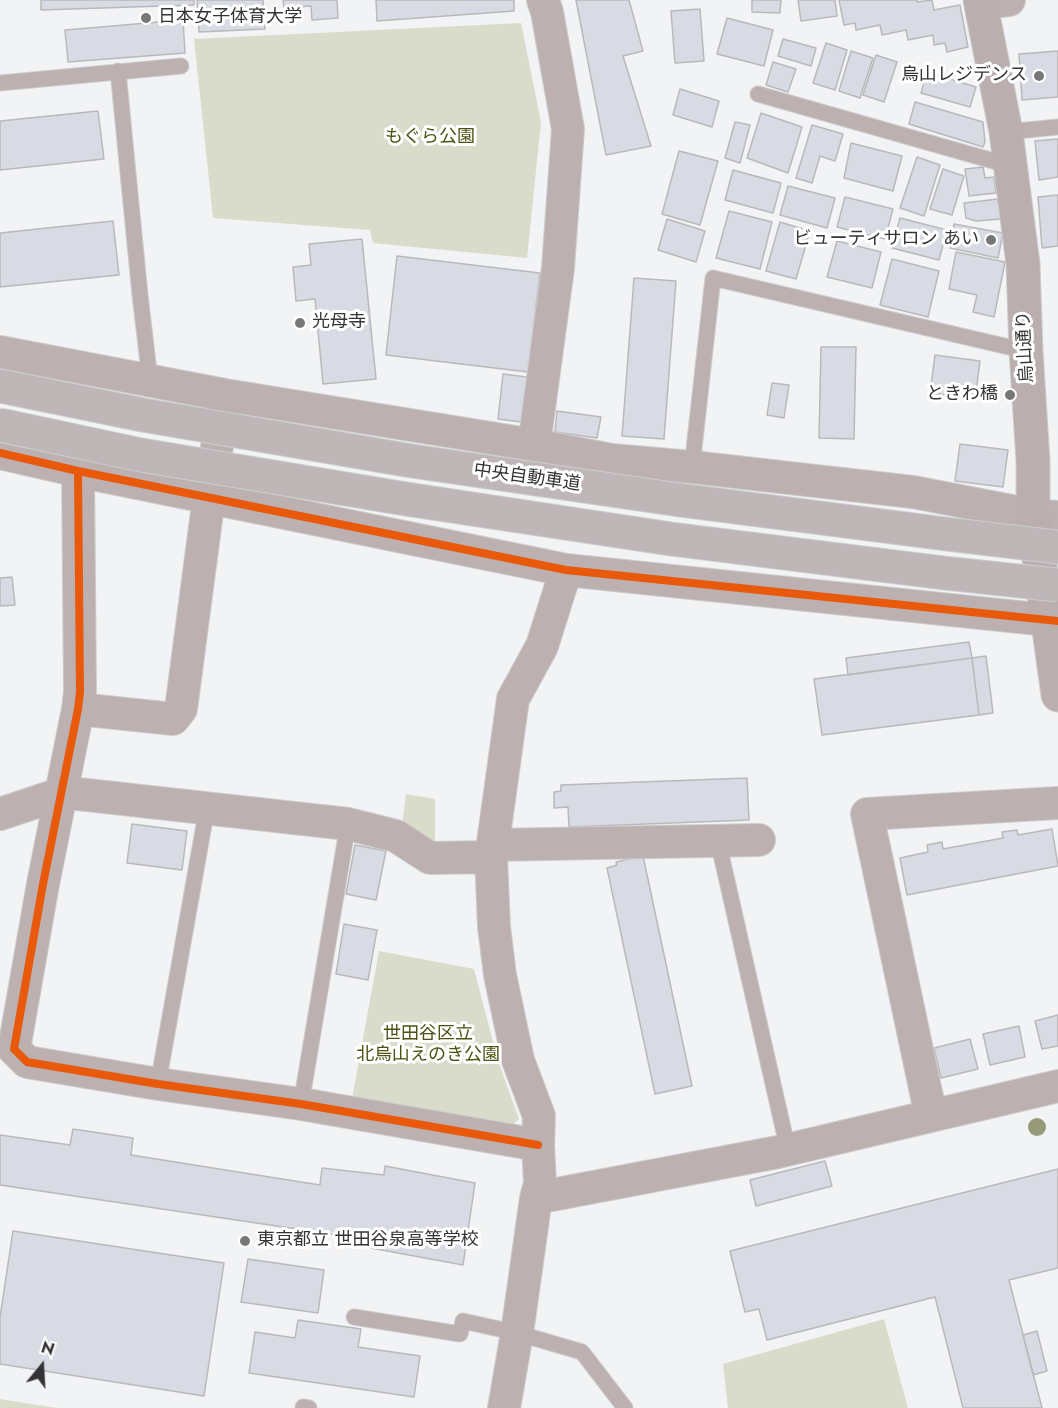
<!DOCTYPE html>
<meta charset="utf-8">
<style>
body{margin:0}
#map{position:relative;width:1058px;height:1408px;overflow:hidden;background:#f2f3f5;font-family:Jost,sans-serif}
canvas{display:block}
.north{position:absolute;left:12px;top:1336px;width:60px;height:60px;-webkit-text-stroke:4px #fff;paint-order:stroke;rotate:18deg;font-size:16px;font-weight:700;line-height:24px;text-align:center;color:#343436}
.north::after{content:'';display:block;margin:auto;width:21px;height:27px;background:#343436;clip-path:polygon(50% 0,100% 100%,50% 72%,0 100%)}
</style>
<div id="map">
<canvas width="1058" height="1408"></canvas>
<div class="north">N</div>
</div>
<script>
const g = document.querySelector('canvas').getContext('2d');
g.lineJoin = 'round';
function paint(path, color) {
  g.fillStyle = color;
  g.fill(path, 'evenodd');
}
function toPath(rows) {
  const path = new Path2D();
  for (const r of rows) {
    path.moveTo(r[0], r[1]);
    for (let i = 2; i < r.length; i += 2) path.lineTo(r[i], r[i + 1]);
  }
  return path;
}
function stroke(path, color, width, dash) {
  g.strokeStyle = color;
  g.lineWidth = width;
  g.lineCap = dash ? 'butt' : 'round';
  g.setLineDash(dash || []);
  g.stroke(path);
}
function drawText(font, color, halo, rows, align = 'center') {
  g.font = font + ' Jost,"Noto Sans JP",sans-serif';
  g.lineWidth = 6;
  g.setLineDash([]);
  g.textBaseline = 'middle';
  g.strokeStyle = halo;
  g.fillStyle = color;
  for (const [text, x, y, turn = 0] of rows) {
    g.save();
    g.translate(x, y);
    g.rotate((+turn || 0) * Math.PI / 180);
    g.textAlign = isNaN(turn) ? turn : align;
    if (halo) g.strokeText(text, 0, 0);
    g.fillText(text, 0, 0);
    g.restore();
  }
}
const green = toPath([
 [521,23,541,122,527,258,373,243,370,230,213,218,194,39],
 [406,794,435,799,435,845,402,825],
 [379,951,474,969,498,1061,519,1119,512,1126,352,1099],
 [884,1319,908,1408,728,1408,723,1364],
 [0,1399,57,1408,0,1408]
]);
const building = toPath([
 [41,0,194,0,194,5,41,10,41,0],
 [197,0,263,0,265,29,199,32,197,0],
 [283,0,337,0,338,18,312,20,311,6,284,8,283,0],
 [376,0,514,0,514,11,377,21,376,0],
 [576,0,629,0,643,51,623,56,651,146,606,155,576,0],
 [752,0,781,0,780,13,752,12,752,0],
 [798,0,835,0,837,16,801,21,798,0],
 [839,0,917,0,917,2,932,0,934,10,960,5,968,47,947,52,945,43,934,45,933,35,908,40,906,30,882,35,880,25,856,30,855,23,844,25,839,0],
 [700,9,704,61,675,63,671,11,700,9],
 [727,18,773,30,764,66,717,54,727,18],
 [183,20,185,53,68,62,65,30,183,20],
 [783,39,816,48,811,66,778,56,783,39],
 [826,43,847,50,835,90,813,83,826,43],
 [851,51,873,58,860,98,839,91,851,51],
 [1058,51,1058,97,1022,100,1019,54,1058,51],
 [876,55,897,62,884,102,863,95,876,55],
 [773,62,796,69,788,92,766,85,773,62],
 [927,72,976,87,970,107,921,93,927,72],
 [680,89,719,101,712,127,673,115,680,89],
 [915,102,983,122,985,142,983,147,909,124,915,102],
 [98,111,104,159,0,170,0,121,98,111],
 [761,113,802,127,788,173,747,158,761,113],
 [735,122,750,125,740,163,725,158,735,122],
 [812,125,843,134,835,161,820,156,812,183,796,178,812,125],
 [1058,139,1058,177,1039,180,1035,141,1058,139],
 [851,143,902,156,893,191,844,178,851,143],
 [679,151,718,161,700,225,662,214,679,151],
 [917,157,940,165,924,216,900,208,917,157],
 [983,167,985,178,994,177,996,193,969,196,965,169,983,167],
 [943,169,964,176,952,215,930,209,943,169],
 [733,170,781,183,773,213,725,200,733,170],
 [788,186,835,198,827,228,780,215,788,186],
 [1058,195,1058,246,1042,248,1038,197,1058,195],
 [845,197,893,209,885,239,837,227,845,197],
 [998,199,1001,219,976,221,966,218,964,203,998,199],
 [729,211,772,222,760,269,716,258,729,211],
 [900,218,947,230,939,260,892,248,900,218],
 [667,219,705,231,696,262,658,250,667,219],
 [113,221,119,275,0,287,0,233,113,221],
 [780,222,810,231,796,279,766,271,780,222],
 [954,224,1003,233,998,258,950,248,954,224],
 [362,239,376,379,323,384,315,299,296,301,293,267,311,265,309,244,362,239],
 [837,241,881,252,872,288,827,277,837,241],
 [956,252,1005,262,994,317,973,312,977,295,949,289,956,252],
 [397,256,540,273,528,372,386,355,397,256],
 [892,259,939,271,928,317,880,305,892,259],
 [634,278,676,281,664,439,622,436,634,278],
 [821,347,856,347,854,439,819,438,821,347],
 [935,355,980,361,975,399,930,393,935,355],
 [503,374,527,377,521,422,498,419,503,374],
 [772,383,789,385,784,418,767,415,772,383],
 [557,411,601,417,597,438,555,432,557,411],
 [960,444,1008,450,1003,487,955,481,960,444],
 [12,577,15,605,0,606,0,578,12,577],
 [969,642,972,658,848,675,846,658,969,642],
 [986,656,993,713,979,715,972,658,986,656],
 [972,658,979,715,822,735,814,679,972,658],
 [747,778,749,820,569,827,568,807,554,808,554,792,561,791,561,785,747,778],
 [132,824,187,831,182,870,127,863,132,824],
 [1052,829,1058,866,907,895,900,858,928,852,927,845,942,842,943,849,1003,838,1002,832,1017,830,1018,835,1052,829],
 [355,845,386,851,376,900,346,894,355,845],
 [643,856,692,1086,655,1094,607,868,617,865,616,862,643,856],
 [344,924,377,930,368,980,336,974,344,924],
 [1058,1015,1058,1046,1042,1049,1035,1021,1058,1015],
 [1019,1026,1025,1057,990,1065,983,1034,1019,1026],
 [970,1039,978,1069,941,1078,934,1048,970,1039],
 [73,1129,133,1138,131,1155,320,1185,322,1168,384,1175,385,1166,475,1183,463,1265,349,1244,351,1237,0,1185,0,1135,70,1145,73,1129],
 [825,1161,832,1186,756,1206,750,1180,825,1161],
 [1058,1169,1058,1268,1009,1280,1042,1408,963,1408,935,1297,767,1340,759,1309,745,1312,730,1251,1058,1169],
 [13,1231,224,1263,204,1396,0,1364,0,1317,13,1231],
 [248,1259,324,1270,318,1313,241,1302,248,1259],
 [298,1320,361,1329,358,1347,420,1356,414,1397,249,1373,255,1332,295,1338,298,1320],
 [1037,1331,1047,1371,1033,1375,1023,1335,1037,1331]
]);
const lane = toPath([
 [118,71,140,295,150,380],
 [0,83,181,66],
 [758,94,1011,166],
 [1006,132,1058,127],
 [692,467,713,278,1026,351],
 [718,841,788,1150],
 [158,1084,207,808],
 [301,1104,348,824],
 [354,1317,460,1334,463,1321,517,1333,582,1352,625,1408],
 [303,1407,309,1408]
]);
const street = toPath([
 [981,3,1009,0],
 [0,352,225,395,534,445,612,460,692,467,913,492,1033,515,1058,517],
 [534,445,558,268,568,129,547,12,543,0],
 [0,453,78,471,566,570,1058,621],
 [78,471,80,692,78,709,43,884,14,1049,27,1062,158,1084,301,1104,538,1145],
 [78,709,173,719,181,709,209,497,224,402],
 [0,814,60,794,78,794,348,824,396,836,430,858,491,857],
 [493,845,759,840],
 [931,1116,867,814,1058,803],
 [536,1198,778,1152,1058,1086],
 [504,1408,517,1333,536,1198,540,1183,538,1145,539,1116,518,1060,500,975,494,927,491,857,513,699,542,646,566,570]
]);
const secondary = toPath([
 [980,0,1006,132,1023,264,1026,351,1033,461,1033,515,1058,695]
]);
const highwayBridge = toPath([
 [0,386,143,415,412,461,680,500,946,534,1058,547],
 [0,425,141,455,406,499,671,539,944,573,1058,585]
]);
const cycleway = toPath([
 [0,453,78,471,566,570,1058,621],
 [78,471,80,692,78,709,43,884,14,1049,27,1062,158,1084,301,1104,538,1145]
]);
const trees = [
 [1037,1127]
];
const markers = [
 [146,18,6,"#767779"],
 [1039,76,6,"#767779"],
 [991,240,6,"#767779"],
 [300,323,6,"#767779"],
 [1010,395,6,"#767779"],
 [245,1241,6,"#767779"]
];
const poiNames = [
 ["日本女子体育大学",158,18],
 ["烏山レジデンス",1027,76,"right"],
 ["ビューティサロン あい",979,240,"right"],
 ["光母寺",312,323],
 ["ときわ橋",998,395,"right"],
 ["東京都立 世田谷泉高等学校",257,1241]
];
const parkNames = [
 ["もぐら公園",430,138],
 ["世田谷区立",428,1035],
 ["北烏山えのき公園",428,1056]
];
const streetNames = [
 ["烏山通り",1026,347,-93],
 ["中央自動車道",527,478,8]
];
paint(green, '#d9dcca');
paint(building, '#d8dbe3');
stroke(building, '#b9b9bb', 1.5);
stroke(lane, '#cdcdce', 17);
stroke(street, '#cdcdce', 34);
stroke(secondary, '#cdcdce', 35);
stroke(lane, '#bcb0b0', 15);
stroke(street, '#bcb0b0', 32);
stroke(secondary, '#bbaeaf', 33);
stroke(highwayBridge, '#cdcdce', 35, []);
stroke(highwayBridge, '#bfb6b8', 33);
stroke(cycleway, '#e8590c', 8);
g.fillStyle = '#979a78';
for (const [x, y] of trees) {
  g.beginPath();
  g.arc(x, y, 9, 0, 2 * Math.PI);
  g.fill();
}
for (const [x, y, r, color] of markers) {
  const dot = new Path2D();
  dot.arc(x, y, r, 0, 2 * Math.PI);
  g.fillStyle = color;
  g.fill(dot);
  stroke(dot, '#fff', 2);
}
drawText('18px', '#343436', '#fff', poiNames, 'left');
drawText('18px', '#4d5212', '#fff', parkNames);
drawText('18px', '#343436', '#fff', streetNames);
</script>
